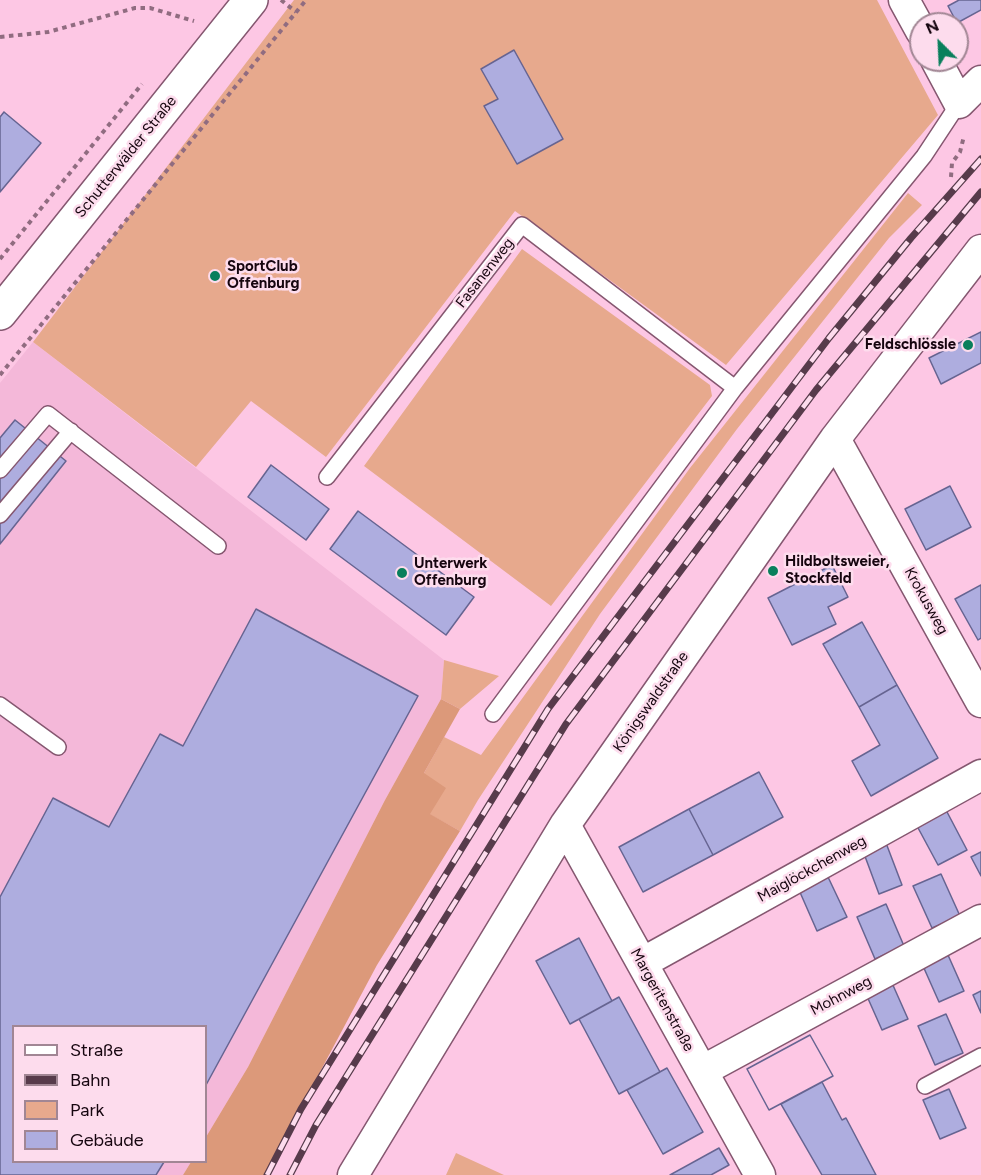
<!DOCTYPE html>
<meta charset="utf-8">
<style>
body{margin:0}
#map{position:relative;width:981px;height:1175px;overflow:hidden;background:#fdc7e4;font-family:Figtree,sans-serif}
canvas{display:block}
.legend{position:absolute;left:12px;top:1025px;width:195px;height:138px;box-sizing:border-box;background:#fddced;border:2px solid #a18694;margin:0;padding:8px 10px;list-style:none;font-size:18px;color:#16050f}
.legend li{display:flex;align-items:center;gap:12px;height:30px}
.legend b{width:30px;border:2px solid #a18694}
.north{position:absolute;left:909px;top:12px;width:60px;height:60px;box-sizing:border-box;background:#fddced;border:2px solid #a18694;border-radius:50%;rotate:336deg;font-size:16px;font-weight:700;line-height:24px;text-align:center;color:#16050f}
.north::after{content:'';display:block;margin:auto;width:21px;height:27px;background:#097f5c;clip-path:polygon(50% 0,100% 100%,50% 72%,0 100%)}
</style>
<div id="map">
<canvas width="981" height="1175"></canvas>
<ul class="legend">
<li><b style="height:8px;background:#fff"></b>Straße</li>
<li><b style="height:8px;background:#573b4b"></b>Bahn</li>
<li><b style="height:16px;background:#e7a98d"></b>Park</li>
<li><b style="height:16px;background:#aeaddf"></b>Gebäude</li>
</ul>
<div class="north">N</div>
</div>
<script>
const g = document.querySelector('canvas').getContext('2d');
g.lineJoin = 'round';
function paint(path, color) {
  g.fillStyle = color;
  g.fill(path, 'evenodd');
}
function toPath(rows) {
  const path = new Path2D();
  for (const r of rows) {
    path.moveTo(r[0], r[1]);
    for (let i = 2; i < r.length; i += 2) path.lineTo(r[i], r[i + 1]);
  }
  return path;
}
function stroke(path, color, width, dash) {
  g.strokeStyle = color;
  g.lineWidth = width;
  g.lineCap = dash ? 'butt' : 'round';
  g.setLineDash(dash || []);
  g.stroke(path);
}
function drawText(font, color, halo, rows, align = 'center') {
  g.font = font + ' Figtree,sans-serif';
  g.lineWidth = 5;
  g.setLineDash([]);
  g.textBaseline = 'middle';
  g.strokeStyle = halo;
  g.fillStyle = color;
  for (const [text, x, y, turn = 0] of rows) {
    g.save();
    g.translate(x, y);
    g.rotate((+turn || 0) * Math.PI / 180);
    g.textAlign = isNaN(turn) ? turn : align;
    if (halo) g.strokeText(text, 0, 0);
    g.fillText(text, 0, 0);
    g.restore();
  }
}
const built = toPath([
 [33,342,444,660,441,699,385,800,248,1067,206,1137,206,1026,14,1026,14,1162,191,1162,183,1175,0,1175,0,383]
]);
const green = toPath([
 [294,0,877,0,938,115,726,365,515,211,326,457,251,401,196,467,33,342],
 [908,193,922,205,889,238,737,429,600,614,478,800,460,831,429,814,424,773,444,737,481,755,690,468],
 [522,249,710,385,712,396,551,606,364,466],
 [444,660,499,676,460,709,441,699],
 [456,1153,504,1175,446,1175]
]);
const forest = toPath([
 [441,699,460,709,424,773,446,788,430,814,460,831,377,965,265,1175,183,1175,191,1162,206,1162,206,1137,248,1067,385,800]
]);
const building = toPath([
 [959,0,981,0,981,10,957,23,948,6,959,0],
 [514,50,563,139,517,164,484,106,498,99,481,69,514,50],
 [4,112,41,143,0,192,0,117,4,112],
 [981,332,981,363,941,384,929,358,981,332],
 [15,420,66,461,0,544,0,438,15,420],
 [271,465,329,509,306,540,248,497,271,465],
 [950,486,971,527,926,550,905,509,950,486],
 [358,511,474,597,446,635,330,549,358,511],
 [832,565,848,597,828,607,836,624,792,645,768,598,832,565],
 [981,585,981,638,978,640,955,599,981,585],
 [256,609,418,696,206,1085,206,1026,14,1026,14,1162,164,1162,156,1175,0,1175,0,897,53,798,109,827,160,734,183,746,256,609],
 [862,622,897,685,859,707,823,644,862,622],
 [897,685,938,758,871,796,852,761,880,745,859,707,897,685],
 [759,772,783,817,713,855,689,809,759,772],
 [689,809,713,855,643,892,619,847,689,809],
 [946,810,967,850,938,865,917,826,946,810],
 [886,843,902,885,879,894,863,851,886,843],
 [981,852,981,876,971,857,981,852],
 [941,874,960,916,932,928,913,886,941,874],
 [828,877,847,917,817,931,799,890,828,877],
 [886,904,904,946,875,959,857,917,886,904],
 [579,938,612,1001,570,1024,536,961,579,938],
 [948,955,964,991,939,1002,923,966,948,955],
 [892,983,908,1019,882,1030,866,994,892,983],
 [981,991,981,1013,973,995,981,991],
 [619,997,660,1072,619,1094,579,1019,619,997],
 [946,1014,963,1053,935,1065,918,1026,946,1014],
 [810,1035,833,1076,769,1110,747,1069,810,1035],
 [810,1035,833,1076,769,1110,747,1069,810,1035],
 [667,1068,703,1132,663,1154,627,1090,667,1068],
 [822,1082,842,1120,846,1118,876,1175,822,1175,781,1104,822,1082],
 [949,1089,966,1128,940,1139,923,1100,949,1089],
 [719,1148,729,1165,711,1175,670,1175,719,1148]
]);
const path = toPath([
 [281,0,296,12],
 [0,37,48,32,135,8,150,8,194,21],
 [951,177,952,163,960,152,964,136],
 [0,259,142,84],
 [0,375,306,0]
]);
const lane = toPath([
 [0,470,48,414,218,546],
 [327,477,522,225,735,388,924,156,959,103],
 [0,515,71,431],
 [0,705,58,747],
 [493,714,735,388],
 [925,1086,981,1056]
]);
const street = toPath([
 [904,0,921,31],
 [936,60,959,103,981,81],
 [835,439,981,702],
 [565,825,760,1175],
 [642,963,981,775],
 [702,1071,981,920],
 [353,1175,565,825,835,439,981,250]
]);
const secondary = toPath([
 [0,313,251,0]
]);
const rail = toPath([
 [267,1175,301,1109,548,709,829,338,911,238,981,159],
 [290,1175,316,1125,566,724,816,390,981,192]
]);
const markers = [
 [215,276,6,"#097f5c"],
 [968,345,6,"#097f5c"],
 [773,571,6,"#097f5c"],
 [402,573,6,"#097f5c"]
];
const streetNames = [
 ["Schutterwälder Straße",126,157,-51],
 ["Fasanenweg",485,273,-52],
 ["Krokusweg",926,601,61],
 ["Königswaldstraße",651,702,-55],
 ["Maiglöckchenweg",812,869,-29],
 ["Mohnweg",841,996,-28],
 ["Margeritenstraße",662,1000,61]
];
const poiNames = [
 ["SportClub",227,267],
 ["Offenburg",227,284],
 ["Feldschlössle",956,345,"right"],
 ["Hildboltsweier,",785,562],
 ["Stockfeld",785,579],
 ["Unterwerk",414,564],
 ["Offenburg",414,581]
];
paint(built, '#f4b8d9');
paint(green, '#e7a98d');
paint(forest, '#dc997a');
paint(building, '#aeaddf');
stroke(building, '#666491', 1.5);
stroke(lane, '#855770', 18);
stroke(street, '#855770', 33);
stroke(secondary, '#855770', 36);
stroke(path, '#906c80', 4, [4.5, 4.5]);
stroke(lane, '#fff', 15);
stroke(street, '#fff', 30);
stroke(secondary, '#fff', 33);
stroke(rail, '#573b4b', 7);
stroke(rail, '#fddced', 4.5, [14]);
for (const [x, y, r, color] of markers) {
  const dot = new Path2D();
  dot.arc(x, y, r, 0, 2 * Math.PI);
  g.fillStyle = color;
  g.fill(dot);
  stroke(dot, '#fddced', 2);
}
drawText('15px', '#16050f', '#fddced', streetNames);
drawText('bold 15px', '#16050f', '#fddced', poiNames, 'left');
</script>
